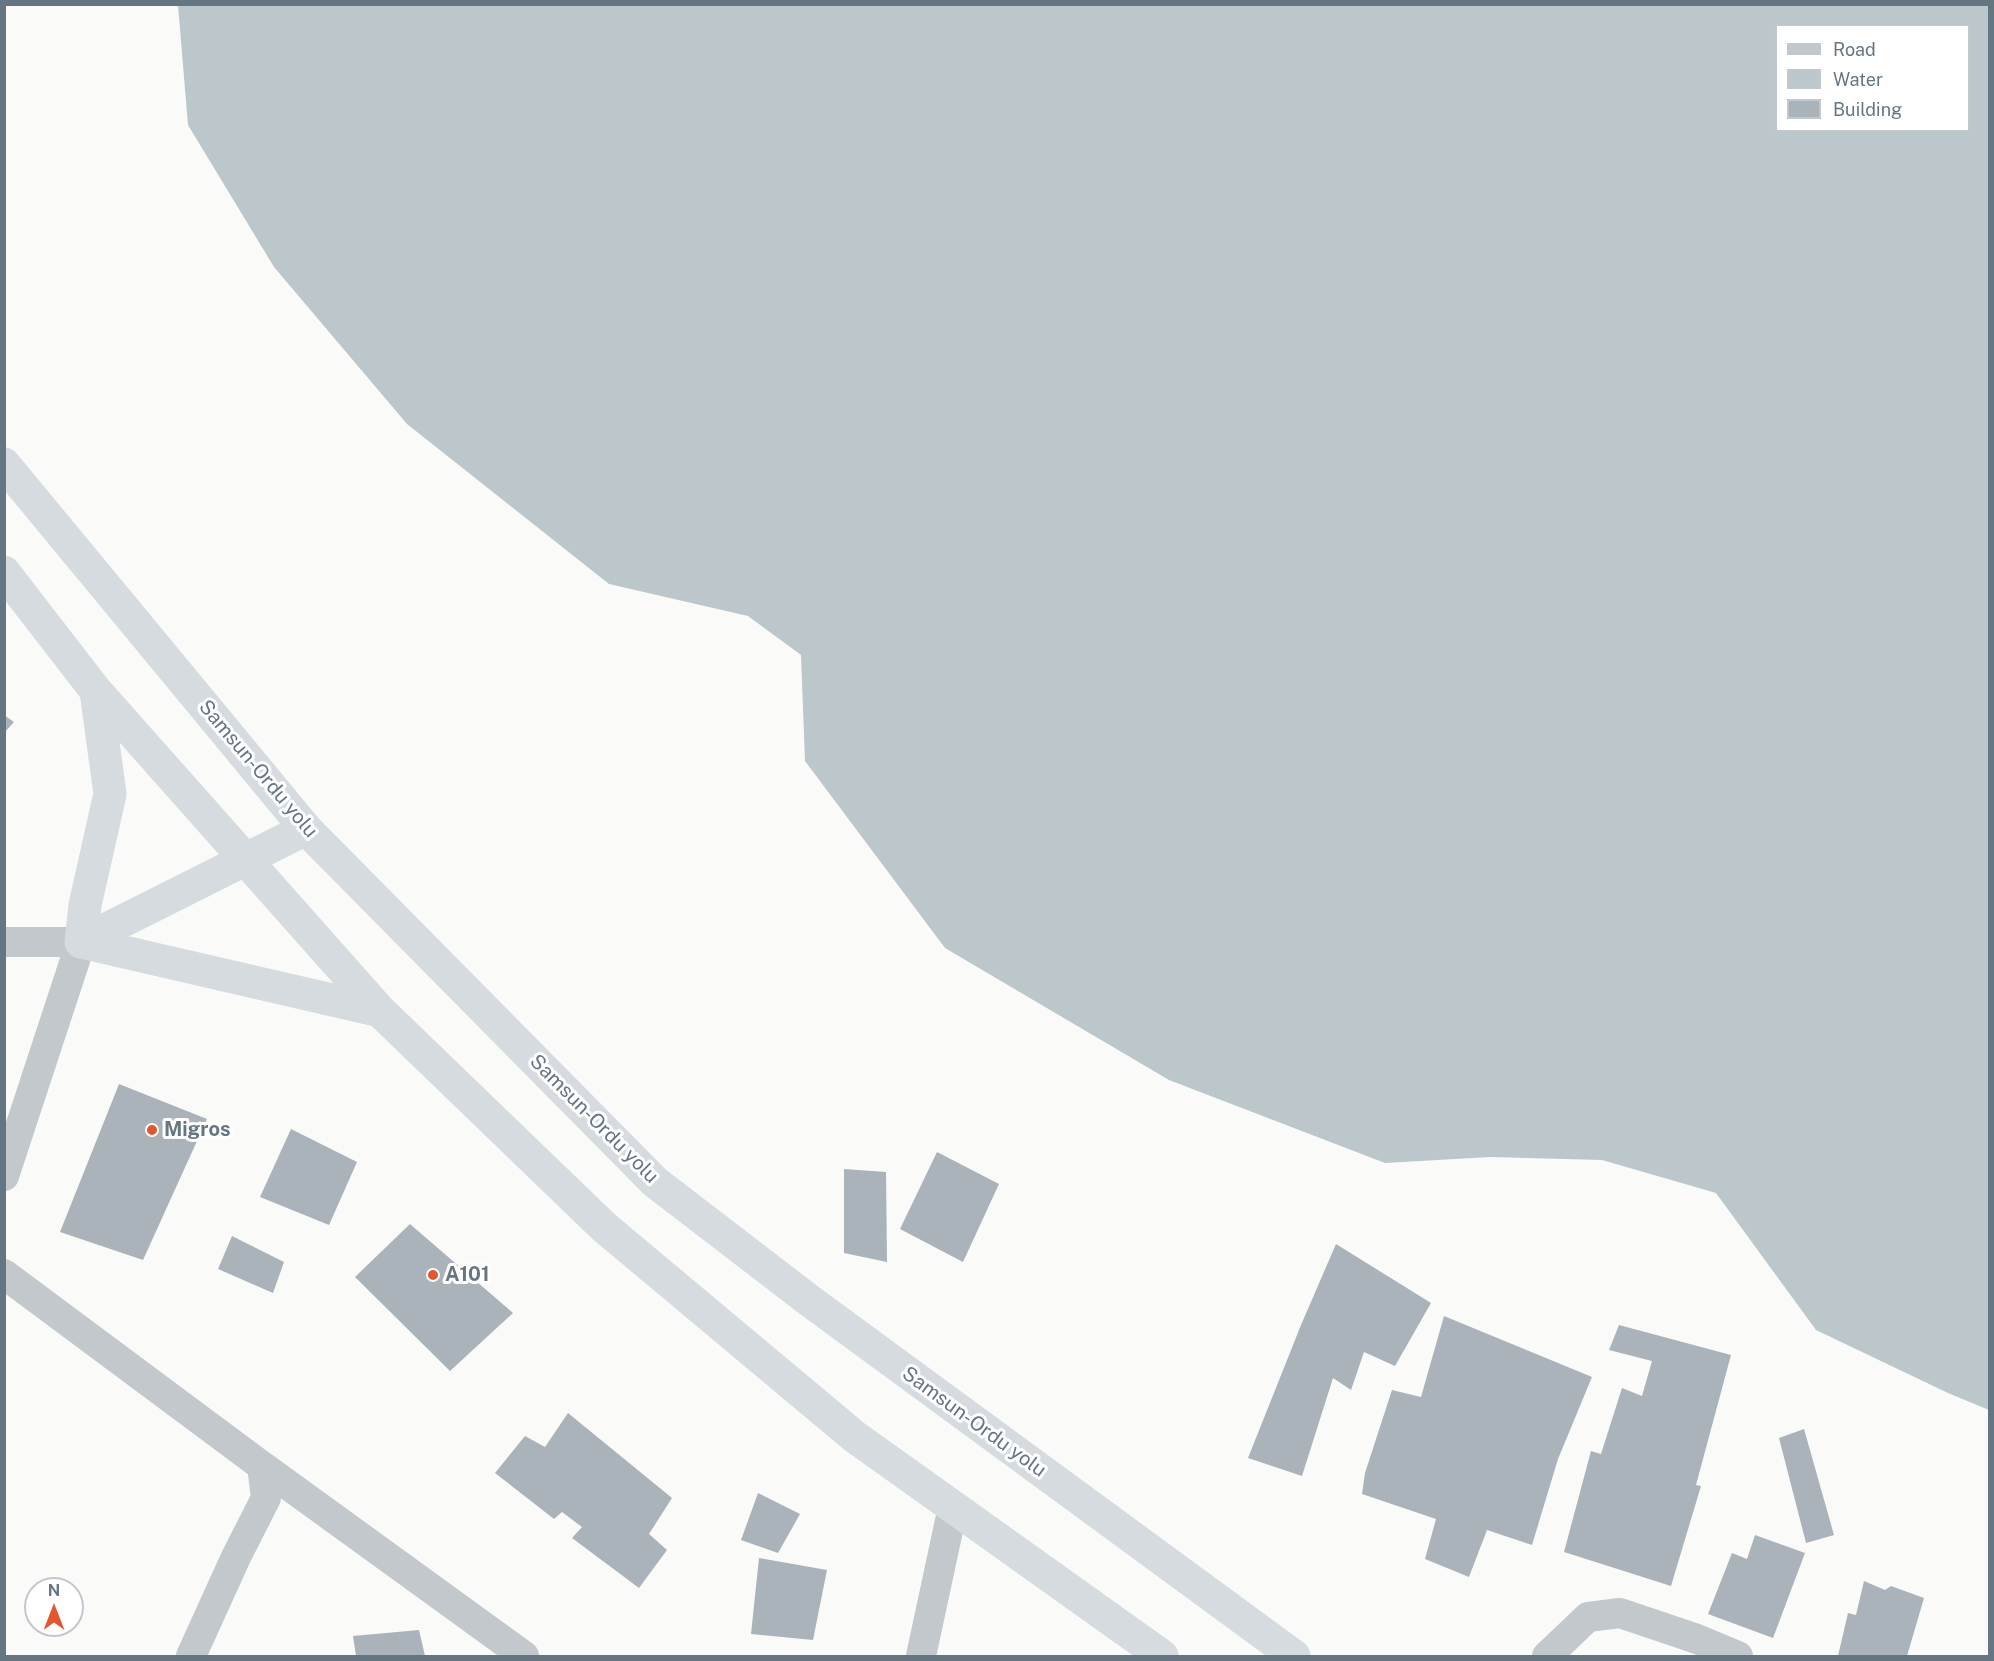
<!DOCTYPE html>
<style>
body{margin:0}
#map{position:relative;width:1994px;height:1661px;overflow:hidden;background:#fafaf8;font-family:"Public Sans",sans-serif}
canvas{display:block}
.frame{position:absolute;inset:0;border:6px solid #657683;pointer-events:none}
.legend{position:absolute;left:1775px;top:24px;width:195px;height:108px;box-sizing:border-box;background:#fff;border:2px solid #c1c8cd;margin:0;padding:8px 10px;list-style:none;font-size:18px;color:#657683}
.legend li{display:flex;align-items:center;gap:12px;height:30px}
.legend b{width:30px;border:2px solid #c1c8cd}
.north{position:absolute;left:24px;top:1577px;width:60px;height:60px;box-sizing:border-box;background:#fff;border:2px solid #c1c8cd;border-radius:50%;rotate:0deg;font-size:16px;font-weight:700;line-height:24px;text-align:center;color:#657683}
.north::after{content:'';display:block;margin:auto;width:21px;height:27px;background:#e4572e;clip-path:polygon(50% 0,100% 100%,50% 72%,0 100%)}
</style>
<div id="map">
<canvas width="1994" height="1661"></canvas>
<div class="frame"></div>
<ul class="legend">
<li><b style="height:8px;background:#c3c8cc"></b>Road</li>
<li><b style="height:16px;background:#bbc7cb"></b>Water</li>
<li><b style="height:16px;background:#aab3b9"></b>Building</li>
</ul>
<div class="north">N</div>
</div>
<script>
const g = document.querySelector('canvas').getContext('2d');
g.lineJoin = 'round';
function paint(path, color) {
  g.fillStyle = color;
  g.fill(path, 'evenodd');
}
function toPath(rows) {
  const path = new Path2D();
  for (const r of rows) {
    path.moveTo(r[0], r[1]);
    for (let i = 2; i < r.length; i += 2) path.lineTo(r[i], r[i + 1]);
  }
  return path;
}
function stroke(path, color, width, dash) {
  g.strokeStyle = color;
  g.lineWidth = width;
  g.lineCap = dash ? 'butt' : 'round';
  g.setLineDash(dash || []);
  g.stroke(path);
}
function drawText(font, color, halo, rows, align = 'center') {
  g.font = font + ' "Public Sans",sans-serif';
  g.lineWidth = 6;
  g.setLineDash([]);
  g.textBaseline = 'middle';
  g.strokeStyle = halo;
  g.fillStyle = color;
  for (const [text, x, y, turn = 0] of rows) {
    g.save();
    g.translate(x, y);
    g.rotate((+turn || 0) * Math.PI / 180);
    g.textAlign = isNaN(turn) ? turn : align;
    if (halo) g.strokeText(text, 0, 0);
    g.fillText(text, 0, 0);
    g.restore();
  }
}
const water = toPath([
 [178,5,1989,5,1989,1410,1948,1393,1816,1330,1716,1193,1602,1160,1490,1157,1385,1163,1169,1080,945,948,805,761,801,655,748,616,609,584,407,424,274,267,188,125],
 [1776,26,1968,26,1968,130,1776,130]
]);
const building = toPath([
 [4,715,14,722,4,733],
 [119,1084,207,1119,143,1260,60,1232],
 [291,1129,357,1162,329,1225,260,1197],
 [937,1152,999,1184,963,1262,900,1229],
 [844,1169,886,1172,887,1262,844,1253],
 [410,1224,513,1313,450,1371,355,1277],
 [232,1236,284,1262,273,1293,218,1269],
 [1336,1244,1431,1303,1395,1366,1364,1352,1351,1390,1333,1378,1302,1476,1248,1458,1301,1325],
 [1444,1316,1592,1377,1558,1459,1532,1545,1487,1530,1469,1577,1425,1559,1436,1519,1362,1494,1365,1473,1392,1390,1421,1397],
 [1619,1325,1731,1355,1696,1485,1701,1486,1671,1586,1564,1552,1591,1451,1601,1454,1622,1388,1642,1396,1652,1361,1609,1350],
 [568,1413,672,1498,649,1534,667,1550,639,1588,572,1538,582,1527,562,1512,554,1519,495,1473,525,1436,545,1447],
 [1804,1429,1834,1535,1806,1543,1779,1438],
 [758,1493,800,1514,778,1553,741,1540],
 [1755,1535,1805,1553,1773,1638,1708,1614,1732,1553,1747,1559],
 [759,1558,827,1570,813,1640,751,1634],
 [1864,1581,1885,1590,1891,1586,1924,1598,1907,1656,1838,1656,1848,1613,1856,1615],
 [419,1630,425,1656,356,1656,353,1636]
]);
const minor = toPath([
 [4,942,81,942,4,1176],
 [4,1274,262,1466,266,1498,236,1557,191,1656],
 [262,1466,524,1656],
 [921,1656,953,1507],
 [1547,1656,1588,1617,1620,1613,1697,1639,1738,1656]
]);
const trunk = toPath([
 [4,464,306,829,655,1182,810,1301,1294,1656],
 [4,572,96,691,380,1011,604,1227,855,1437,1162,1656],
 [81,942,380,1011],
 [81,942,85,905,110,794,96,691],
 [81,942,306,829]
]);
const markers = [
 [152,1130,6,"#e4572e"],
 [433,1275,6,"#e4572e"]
];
const streetNames = [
 ["Samsun-Ordu yolu",258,769,50],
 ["Samsun-Ordu yolu",594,1119,45],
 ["Samsun-Ordu yolu",974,1422,36]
];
const poiNames = [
 ["Migros",164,1130],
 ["A101",445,1275]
];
paint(water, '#bbc7cb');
paint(building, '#aab3b9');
stroke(minor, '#c3c8cc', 30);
stroke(trunk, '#d6dbdf', 33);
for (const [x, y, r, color] of markers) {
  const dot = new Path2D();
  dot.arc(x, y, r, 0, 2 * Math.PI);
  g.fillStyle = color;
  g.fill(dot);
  stroke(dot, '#fff', 2);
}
drawText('20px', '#657683', '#fff', streetNames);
drawText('bold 20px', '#657683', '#fff', poiNames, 'left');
</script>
